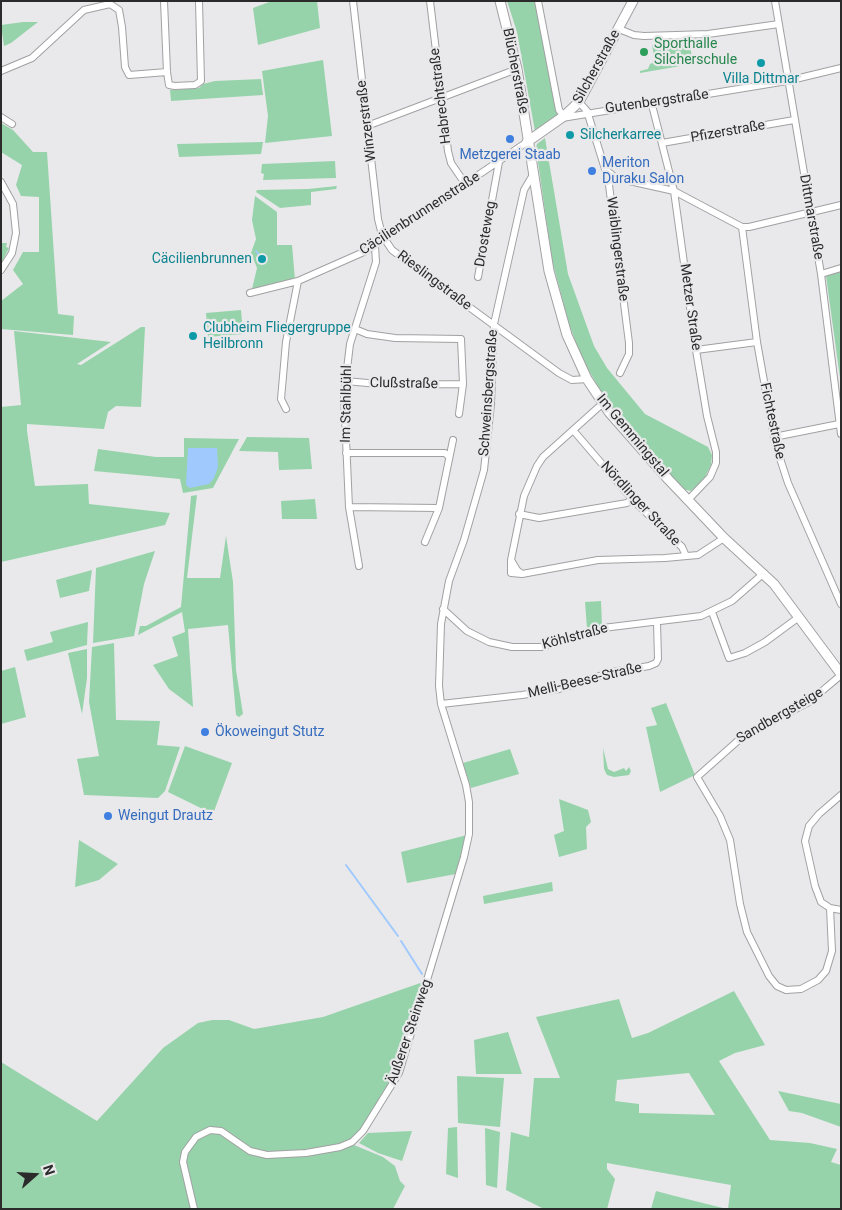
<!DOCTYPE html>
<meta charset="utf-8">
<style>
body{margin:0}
#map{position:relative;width:842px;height:1210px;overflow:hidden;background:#e9e9eb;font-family:Roboto,sans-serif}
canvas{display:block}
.frame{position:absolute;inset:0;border:2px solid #2b2b2c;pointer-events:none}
.north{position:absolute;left:10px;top:1150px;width:50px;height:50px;-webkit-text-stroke:4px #e9e9eb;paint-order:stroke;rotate:71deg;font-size:14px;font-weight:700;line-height:20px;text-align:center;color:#2b2b2c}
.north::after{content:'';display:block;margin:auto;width:18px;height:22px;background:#2b2b2c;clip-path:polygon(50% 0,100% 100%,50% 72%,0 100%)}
</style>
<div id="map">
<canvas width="842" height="1210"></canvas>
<div class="frame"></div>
<div class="north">N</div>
</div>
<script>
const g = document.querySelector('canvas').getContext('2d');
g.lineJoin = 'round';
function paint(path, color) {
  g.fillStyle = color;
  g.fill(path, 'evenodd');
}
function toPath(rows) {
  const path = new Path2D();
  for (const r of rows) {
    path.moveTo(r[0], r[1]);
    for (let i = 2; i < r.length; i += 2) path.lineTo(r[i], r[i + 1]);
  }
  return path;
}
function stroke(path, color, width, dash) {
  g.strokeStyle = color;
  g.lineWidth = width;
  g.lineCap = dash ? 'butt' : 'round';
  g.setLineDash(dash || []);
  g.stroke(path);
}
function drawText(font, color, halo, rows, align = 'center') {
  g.font = font + ' Roboto,sans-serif';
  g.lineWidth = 4.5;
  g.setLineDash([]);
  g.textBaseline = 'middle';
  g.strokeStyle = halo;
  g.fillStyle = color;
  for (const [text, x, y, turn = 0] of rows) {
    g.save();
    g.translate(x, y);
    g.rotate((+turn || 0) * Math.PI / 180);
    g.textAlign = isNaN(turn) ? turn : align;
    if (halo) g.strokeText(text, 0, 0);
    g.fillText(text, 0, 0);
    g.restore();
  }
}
const green = toPath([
 [272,1,317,1,320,28,258,45,253,8],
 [507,1,535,1,536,5,558,115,535,131,517,32],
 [23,22,38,22,11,43,4,46,1,25],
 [689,41,692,57,697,57,698,63,640,73,640,71,648,69,650,64,655,62,652,45],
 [323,60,332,136,265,143,268,116,262,71],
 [261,79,263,95,171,101,170,90,199,88,203,84,215,81],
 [1,123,13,130,33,152,47,152,58,314,74,316,73,335,1,329,1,301,23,284,13,270,23,252,39,252,39,197,21,196,16,185,22,165,1,152],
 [545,138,568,274,594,346,607,368,645,414,708,447,712,455,711,465,704,479,691,491,682,489,622,420,601,392,582,358,569,324,552,260,536,148,537,144],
 [263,142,261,154,179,157,177,144],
 [335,161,336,178,263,180,264,174,261,173,262,164],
 [337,186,336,189,311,192,311,205,280,208,256,192,257,190,308,189],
 [255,196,277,212,277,245,292,245,295,280,252,289,257,268,251,253,256,239,252,220],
 [1,243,7,243,6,247,9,248,1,264],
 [841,272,841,385,826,276],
 [241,310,243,334,208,337,206,313],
 [141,327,145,327,141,407,116,406,108,412,104,429,27,424,27,431,35,486,88,484,89,504,170,513,165,525,1,562,1,407,21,405,14,331,111,342,77,364,81,365],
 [247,437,309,438,312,469,279,470,278,452,239,451],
 [184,438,239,439,213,488,183,493,180,479,94,471,98,449,156,457,184,457],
 [197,495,187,578,220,578,226,536,233,582,236,670,243,714,239,717,236,715,228,625,188,629,193,707,169,689,153,665,178,656,172,637,185,632,182,612,138,635,140,626,146,626,181,607,191,496],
 [315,499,317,519,282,519,281,501],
 [155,551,144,584,134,636,93,643,96,568],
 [92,570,89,591,60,598,56,580],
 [601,601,602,625,587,628,585,602],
 [88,622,87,645,27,661,24,650,53,642,50,632],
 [114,643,116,720,160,721,157,745,180,747,165,791,158,798,84,795,77,759,99,756,89,702,92,647],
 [87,649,87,678,82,714,68,653],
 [15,667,26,717,1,724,1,671],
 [666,703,695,775,660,792,646,727,657,725,651,708],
 [185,746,232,763,213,814,168,792],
 [603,748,608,769,614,772,624,768,626,771,629,767,631,771,629,775,614,777,607,775,604,769],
 [510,749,519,774,471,788,463,763],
 [559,799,588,810,591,822,586,827,587,849,559,857,554,835,564,831],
 [467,835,456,874,407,883,401,852],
 [79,840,118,864,99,880,75,887],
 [552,882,553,891,484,904,483,896],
 [426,981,395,1080,376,1111,346,1147,354,1145,383,1157,395,1166,400,1181,405,1186,393,1209,1,1209,1,1062,97,1121,163,1048,198,1023,212,1020,229,1020,254,1029,260,1028,323,1017],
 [734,991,765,1045,735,1053,719,1061,770,1140,810,1143,837,1149,831,1162,841,1165,841,1209,728,1209,731,1185,607,1163,607,1169,615,1179,607,1209,544,1209,506,1190,511,1132,529,1137,534,1078,560,1078,536,1017,619,999,632,1038,648,1033],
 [689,1073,715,1115,639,1113,639,1104,615,1101,617,1080],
 [508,1032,522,1074,476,1074,474,1040],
 [457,1076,504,1078,500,1127,458,1123],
 [778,1091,841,1104,841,1127,802,1113,789,1111],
 [457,1127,458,1178,446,1174,448,1128],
 [485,1128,500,1132,497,1188,486,1185],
 [412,1131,402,1161,378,1153,359,1143,368,1133],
 [656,1191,671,1195,727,1209,651,1209]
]);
const water = toPath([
 [188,448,217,448,218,467,214,478,209,484,190,488,186,485]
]);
const stream = toPath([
 [256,251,264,261],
 [346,865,398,936],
 [401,941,422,974]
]);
const street = toPath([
 [164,1,167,72,169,85,175,86,195,85,201,81,199,1],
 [353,1,378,219,382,235,392,250,412,265,559,373,572,380,587,379],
 [430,1,448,151,451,163,466,185],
 [538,1,559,110,564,116],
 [775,1,821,274,841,434],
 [619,29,634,35,644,36,708,34,779,24],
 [1,71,32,58,84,10,110,4,119,10,122,27,125,67,129,75,167,72],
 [579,102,587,111,605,169,616,178,674,191,742,227,749,227,841,205],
 [652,105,674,191,696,350,707,416,716,452,716,463,710,477,688,500],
 [1,117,12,124],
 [562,118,787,81,841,68],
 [367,126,517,69],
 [662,143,794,120],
 [612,176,609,185,629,343,629,354,620,373],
 [1,182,13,204,16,233,12,253,1,270],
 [742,227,757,342,775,443,788,483,841,604],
 [821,274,841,268],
 [478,277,499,162],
 [250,293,298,281,366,251,527,142],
 [355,329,367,334,395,338,461,339,463,384,459,414],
 [696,350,757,342],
 [345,381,391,385,463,384],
 [286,409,281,399,286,342,298,281],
 [573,430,632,499,682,547,686,556],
 [774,437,839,424],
 [346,453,445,453,449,457],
 [349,507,439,508],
 [519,514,539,518,627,503,632,499],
 [425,542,439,508,453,440],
 [511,560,524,496,537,466,543,457,602,404],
 [359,566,349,507,344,394,350,344,376,262,375,246],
 [522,574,511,573,511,560,517,570,522,574,598,560,665,558,698,555,724,538],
 [443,609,467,631,489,642,512,647,542,647,603,628,701,616,732,601,764,573],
 [712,612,729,658,745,653,765,642,799,617],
 [441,704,522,695,559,689,612,672,649,666,656,663,658,659,657,622],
 [841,795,819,814,809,826,805,841,815,886,821,902,830,908,841,910],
 [830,908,832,951,826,971,818,980,801,989,786,990,777,986,769,976,747,932,740,904,730,840,720,816,697,777,741,738,809,702,841,675],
 [194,1209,183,1162,185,1152,196,1137,210,1130,221,1131,250,1151,267,1155,306,1153,340,1147,352,1142,363,1131,399,1073,464,857,469,834,469,802,466,785,441,704,439,686,441,624,449,581,464,540,484,470,491,404,494,324,524,190,534,173]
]);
const secondary = toPath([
 [500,1,517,69,549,271,567,335,587,379,609,412,668,479,724,538,774,584,841,674],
 [527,142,564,116,579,102,633,1]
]);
const markers = [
 [644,52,5,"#2e9e5b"],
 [761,63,5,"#0f9aa8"],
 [570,135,5,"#0f9aa8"],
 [510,139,5,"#3f7fe0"],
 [592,171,5,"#3f7fe0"],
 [262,259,5,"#0f9aa8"],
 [193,336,5,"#0f9aa8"],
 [205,732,5,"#3f7fe0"],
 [108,816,5,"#3f7fe0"]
];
const leisureNames = [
 ["Sporthalle",654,44],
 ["Silcherschule",654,60]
];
const streetNames = [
 ["Silcherstraße",597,67,-61],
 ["Blücherstraße",515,71,79],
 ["Habrechtstraße",441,96,-97],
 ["Gutenbergstraße",657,102,-8],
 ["Winzerstraße",367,121,-97],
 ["Pfizerstraße",728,132,-10],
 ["Cäcilienbrunnenstraße",420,214,-33],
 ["Dittmarstraße",811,217,80],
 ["Drosteweg",486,234,-80],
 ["Waiblingerstraße",617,249,83],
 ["Rieslingstraße",434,281,37],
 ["Metzer Straße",690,307,82],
 ["Clußstraße",404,384,1],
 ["Schweinsbergstraße",489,393,-86],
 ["Im Stahlbühl",347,404,-89],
 ["Fichtestraße",772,421,78],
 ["Im Gemmingstal",632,436,50],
 ["Nördlinger Straße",640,504,47],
 ["Köhlstraße",575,637,-15],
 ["Melli-Beese-Straße",585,681,-13],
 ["Sandbergsteige",780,716,-30],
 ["Äußerer Steinweg",410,1032,-71]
];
const cultureNames = [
 ["Villa Dittmar",761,79,"center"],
 ["Silcherkarree",580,135],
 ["Cäcilienbrunnen",252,259,"right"],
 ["Clubheim Fliegergruppe",203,328],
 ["Heilbronn",203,344]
];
const shopNames = [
 ["Metzgerei Staab",510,155,"center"],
 ["Meriton",602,163],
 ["Duraku Salon",602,179],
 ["Ökoweingut Stutz",215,732],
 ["Weingut Drautz",118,816]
];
paint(green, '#96d3aa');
paint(water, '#a0cafd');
stroke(stream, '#a0cafd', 2);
stroke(street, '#a1a1a3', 8);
stroke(secondary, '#a1a1a3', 11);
stroke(street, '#fff', 6);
stroke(secondary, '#fff', 9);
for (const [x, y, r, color] of markers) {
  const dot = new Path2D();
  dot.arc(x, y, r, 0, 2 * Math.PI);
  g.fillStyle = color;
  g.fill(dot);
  stroke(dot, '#e9e9eb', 2);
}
drawText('14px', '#27864d', '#e9e9eb', leisureNames, 'left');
drawText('14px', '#2b2b2c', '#e9e9eb', streetNames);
drawText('14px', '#0d838f', '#e9e9eb', cultureNames, 'left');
drawText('14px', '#366cbe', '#e9e9eb', shopNames, 'left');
</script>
